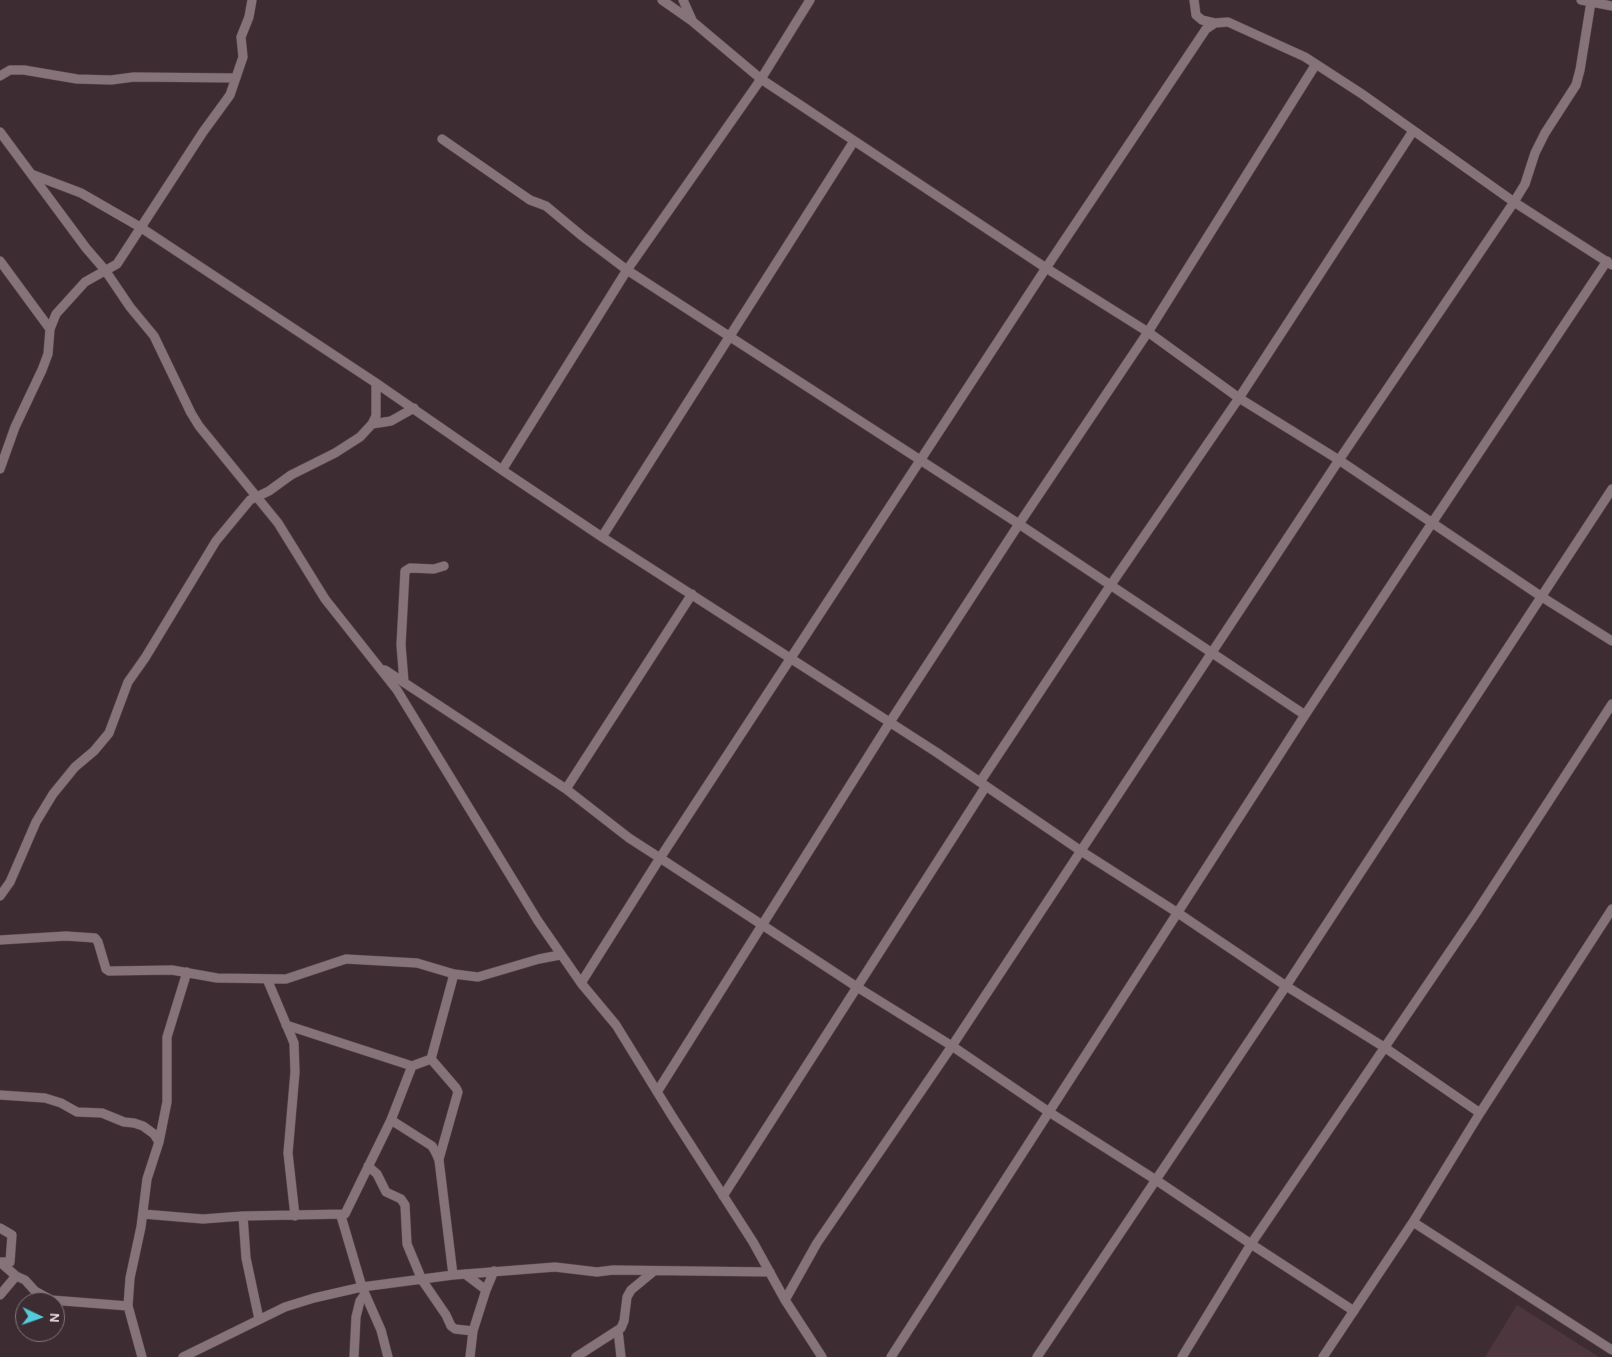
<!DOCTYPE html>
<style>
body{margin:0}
#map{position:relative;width:1612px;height:1357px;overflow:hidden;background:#3d2d33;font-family:Karla,sans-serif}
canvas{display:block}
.north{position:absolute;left:15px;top:1292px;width:50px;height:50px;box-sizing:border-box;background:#3d2d33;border:1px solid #827479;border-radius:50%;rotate:93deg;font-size:14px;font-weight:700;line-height:20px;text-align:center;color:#e9dee2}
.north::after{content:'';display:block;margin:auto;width:18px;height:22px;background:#53cbda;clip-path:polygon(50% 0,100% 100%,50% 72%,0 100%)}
</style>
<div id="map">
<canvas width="1612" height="1357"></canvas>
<div class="north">N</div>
</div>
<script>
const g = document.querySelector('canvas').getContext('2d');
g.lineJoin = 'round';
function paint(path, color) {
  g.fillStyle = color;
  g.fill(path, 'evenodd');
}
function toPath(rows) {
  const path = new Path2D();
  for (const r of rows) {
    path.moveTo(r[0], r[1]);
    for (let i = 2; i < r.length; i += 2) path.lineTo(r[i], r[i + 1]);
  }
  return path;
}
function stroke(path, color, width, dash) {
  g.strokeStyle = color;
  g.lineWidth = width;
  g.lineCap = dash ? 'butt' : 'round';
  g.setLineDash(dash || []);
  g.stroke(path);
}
const built = toPath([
 [1517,1305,1599,1357,1485,1357]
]);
const minor = toPath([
 [662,0,692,21,761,79,1046,268,1148,332,1239,398,1339,460,1542,597,1612,641],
 [683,0,692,20],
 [1194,0,1196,15,1202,20,1215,23],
 [1581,0,1612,6],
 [0,76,10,70,24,70,77,79,111,80,134,77,236,78],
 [0,132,86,248,105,270,130,307,154,336,191,413,199,426,278,523,325,599,397,690,538,921,581,983,616,1025,672,1116,753,1242,785,1300,822,1357],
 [442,139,530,200,546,206,582,236,627,270,1019,524,1305,715],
 [31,174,81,193,140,227,376,383,502,470,602,537,936,752,1081,851,1178,913,1286,986,1384,1047,1480,1113],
 [0,261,50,329],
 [372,424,391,421,414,408],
 [0,469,15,427,42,370,48,354,50,329,56,314,85,282,117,264,203,132,230,95,243,57,241,37,249,17,252,0],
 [502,470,627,270,761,79,810,0],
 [602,537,854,141],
 [385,670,566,789,629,838,660,858,857,987,952,1046,1049,1112,1156,1180,1251,1244,1354,1311],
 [404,682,401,645,405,571,410,568,434,569,444,566],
 [980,782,1110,586,1239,398,1413,131],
 [566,789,692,594],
 [0,896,10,882,36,822,53,794,75,767,94,751,109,733,128,682,145,658,216,541,250,500,269,491,291,475,335,453,360,437,372,424,376,416,376,383],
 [0,940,66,936,95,938,98,942,106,969,109,971,172,970,217,978,286,979,346,959,417,963,454,974,478,977,539,959,560,955],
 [267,979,294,1043,295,1072,288,1153,295,1216],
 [581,983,660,858,1046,268,1206,29,1215,23,1228,22,1305,57,1362,94,1514,202,1612,265],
 [286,1025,412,1066,431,1059,454,974],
 [431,1059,456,1088,458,1092,439,1159],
 [657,1092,890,722,1019,524,1148,332,1316,64],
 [0,1095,45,1098,61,1103,77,1112,102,1113,124,1122,134,1123,143,1126,154,1134,159,1142],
 [391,1120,432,1146,436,1153,439,1160,453,1275],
 [368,1166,377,1174,386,1192,401,1199,405,1205,407,1244,422,1280,446,1315,451,1326,455,1329,473,1331],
 [723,1196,986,786],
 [143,1214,203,1219,243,1216,345,1214,391,1120,412,1066],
 [243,1216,246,1258,259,1319],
 [341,1216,362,1287,381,1330,388,1357],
 [1413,1222,1612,1350],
 [0,1228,12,1235,10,1262,0,1262],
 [0,1262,16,1276,25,1280,35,1291,51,1300,128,1306],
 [465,1274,486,1290],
 [0,1295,16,1276],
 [785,1300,817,1243,952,1046,1339,460,1514,202,1525,184,1535,153,1545,133,1576,85,1580,70,1591,2],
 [618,1330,621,1357],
 [142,1357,128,1306,130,1278,141,1227,147,1179,159,1142,167,1102,167,1037,187,972],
 [183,1357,285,1307,314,1298,362,1287,453,1275,555,1267,597,1272,613,1270,770,1272],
 [354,1357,356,1317,360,1301,365,1294],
 [470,1357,473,1331,486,1290,494,1271],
 [576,1357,621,1328,624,1321,627,1297,631,1290,654,1271],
 [891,1357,1305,715,1432,523,1607,261],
 [1037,1357,1286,986,1612,489],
 [1182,1357,1251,1244,1476,913,1612,704],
 [1323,1357,1413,1222,1480,1113,1612,909]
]);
paint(built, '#4d363e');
stroke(minor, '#57494f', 10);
stroke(minor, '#867279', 9);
</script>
